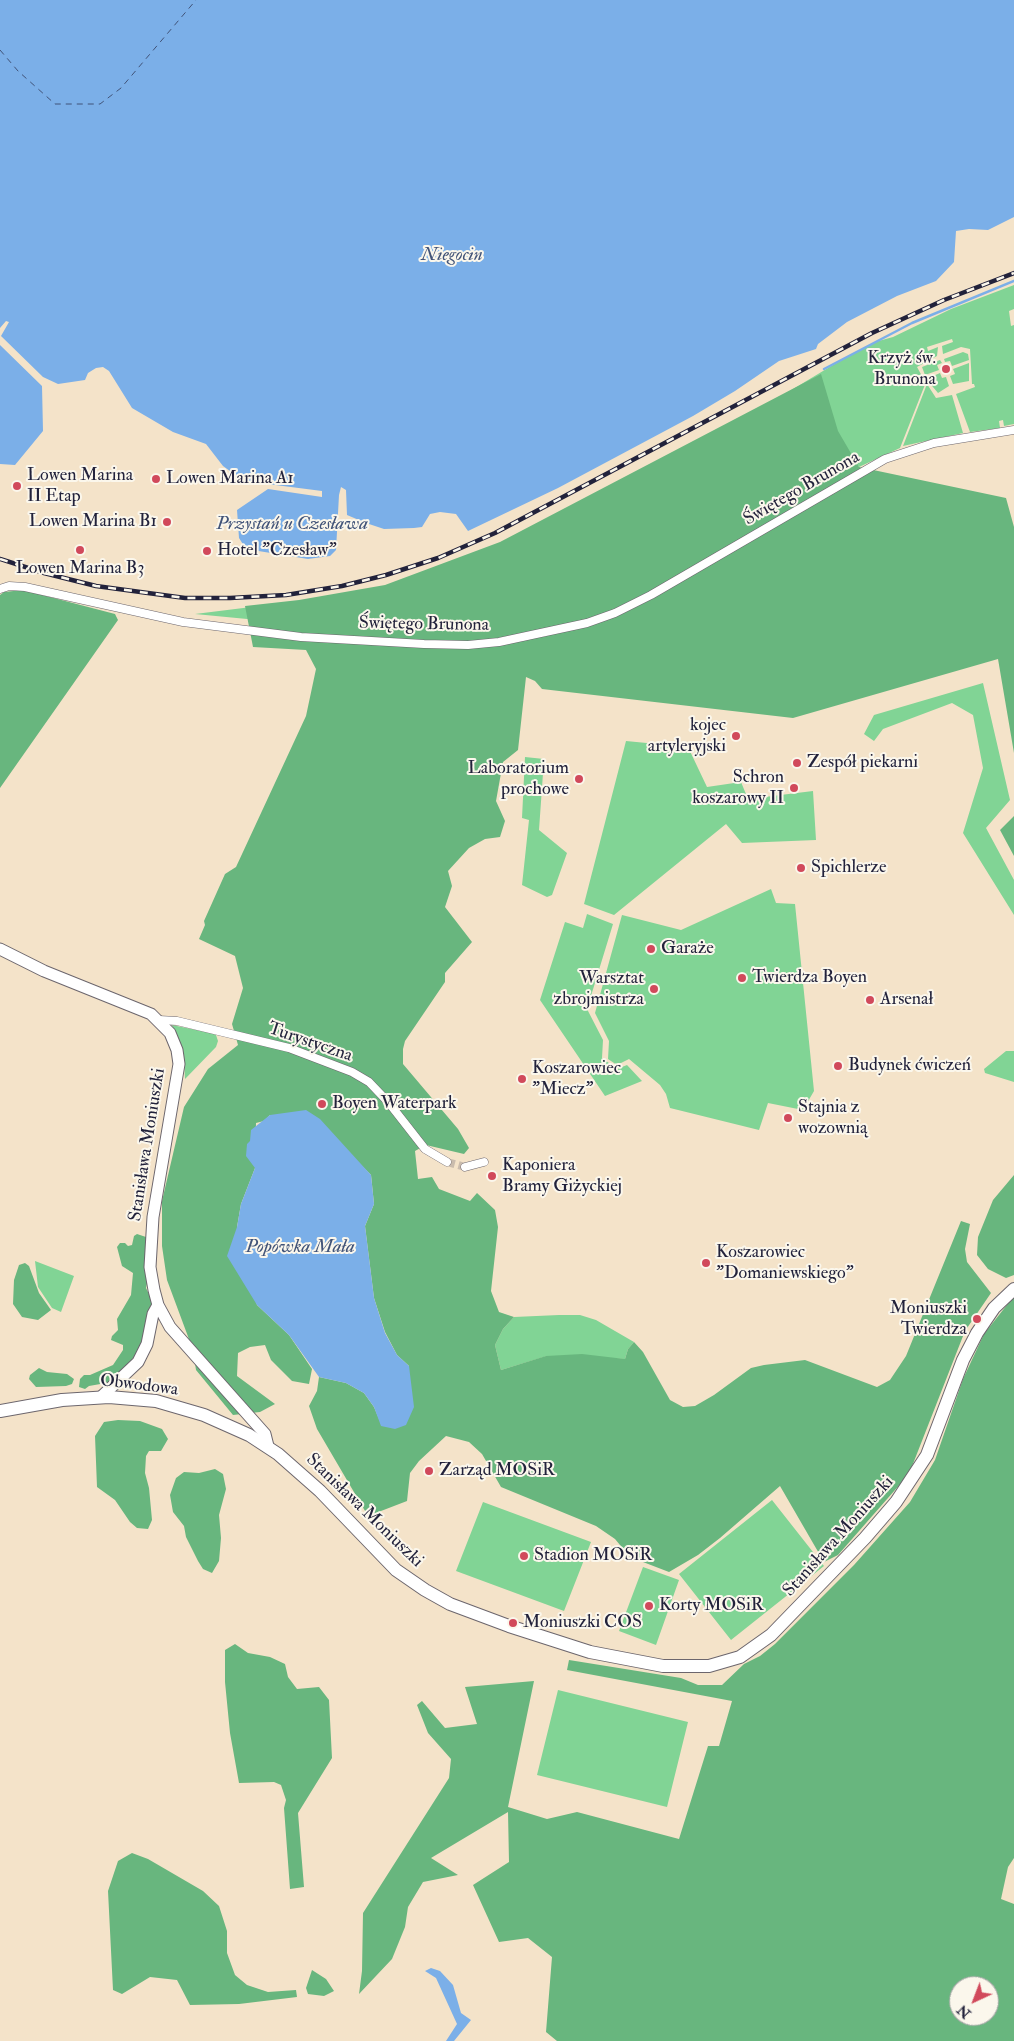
<!DOCTYPE html>
<meta charset="utf-8">
<style>
body{margin:0}
#map{position:relative;width:1014px;height:2041px;overflow:hidden;background:#f4e3c9;font-family:"IM FELL Double Pica",serif}
canvas{display:block}
.north{position:absolute;left:949px;top:1976px;width:50px;height:50px;box-sizing:border-box;background:#fbf7ec;border:1px solid #a4a2a5;border-radius:50%;rotate:223deg;font-size:14px;font-weight:700;line-height:20px;text-align:center;color:#22223b}
.north::after{content:'';display:block;margin:auto;width:18px;height:22px;background:#d1495b;clip-path:polygon(50% 0,100% 100%,50% 72%,0 100%)}
</style>
<div id="map">
<canvas width="1014" height="2041"></canvas>
<div class="north">N</div>
</div>
<script>
const g = document.querySelector('canvas').getContext('2d');
g.lineJoin = 'round';
function paint(path, color) {
  g.fillStyle = color;
  g.fill(path, 'evenodd');
}
function toPath(rows) {
  const path = new Path2D();
  for (const r of rows) {
    path.moveTo(r[0], r[1]);
    for (let i = 2; i < r.length; i += 2) path.lineTo(r[i], r[i + 1]);
  }
  return path;
}
function stroke(path, color, width, dash) {
  g.strokeStyle = color;
  g.lineWidth = width;
  g.lineCap = dash ? 'butt' : 'round';
  g.setLineDash(dash || []);
  g.stroke(path);
}
function drawText(font, color, halo, rows, align = 'center') {
  g.font = font + ' "IM FELL Double Pica",serif';
  g.lineWidth = 4;
  g.setLineDash([]);
  g.textBaseline = 'middle';
  g.strokeStyle = halo;
  g.fillStyle = color;
  for (const [text, x, y, turn = 0] of rows) {
    g.save();
    g.translate(x, y);
    g.rotate((+turn || 0) * Math.PI / 180);
    g.textAlign = isNaN(turn) ? turn : align;
    if (halo) g.strokeText(text, 0, 0);
    g.fillText(text, 0, 0);
    g.restore();
  }
}
const green = toPath([
 [1014,285,1014,309,1009,311,1011,326,1014,325,1014,424,1004,426,1003,420,999,421,1000,428,970,432,956,394,975,387,974,384,972,384,970,349,961,347,943,354,942,346,953,342,952,339,927,347,928,351,938,347,937,356,917,367,922,376,919,379,923,378,926,382,900,448,859,467,855,462,320,626,195,614,356,594,441,570,635,484,833,365,875,342,893,337,951,309],
 [963,352,968,354,969,360,952,366,950,361,945,362,944,359],
 [940,360,942,363,937,365,939,370,925,375,922,367],
 [969,363,969,381,953,384,950,376,955,374,953,369],
 [940,373,942,378,946,377,949,386,938,393,928,381,931,377],
 [927,384,936,398,952,395,963,433,903,446],
 [983,683,1010,800,986,828,1014,880,1014,915,963,833,983,768,973,715,952,703,883,729,874,741,864,734,874,715],
 [626,741,688,747,707,787,741,782,748,799,813,791,816,840,742,843,726,824,614,915,584,904],
 [525,757,544,759,539,830,567,853,552,895,547,897,522,885,529,820,522,818],
 [771,889,776,903,795,904,814,1091,803,1110,768,1103,759,1130,670,1108,666,1094,660,1085,629,1059,617,1065,608,1059,609,1041,595,1013,622,915,681,930],
 [587,914,613,924,587,1009,603,1040,602,1058,617,1069,627,1065,642,1081,605,1096,540,1000,565,922,583,928],
 [172,1025,211,1033,216,1035,218,1041,216,1047,185,1079,184,1060],
 [1006,1051,1014,1051,1014,1082,985,1073,984,1069],
 [35,1261,74,1276,61,1312,52,1308,38,1287],
 [559,1315,580,1315,596,1320,634,1342,628,1349,625,1359,547,1356,501,1370,495,1345,503,1329,514,1317],
 [772,1500,824,1566,731,1640,679,1574],
 [483,1502,591,1542,564,1611,456,1571],
 [643,1567,679,1580,656,1645,619,1631],
 [558,1690,688,1722,667,1807,537,1775]
]);
const forest = toPath([
 [821,374,838,431,859,467,1006,498,1014,527,1014,753,998,659,793,718,542,689,535,681,526,677,518,750,503,762,496,801,505,821,500,837,485,839,469,848,448,871,452,886,445,907,472,942,445,973,445,982,405,1041,403,1049,403,1064,458,1129,469,1148,464,1154,426,1145,415,1151,418,1179,432,1177,439,1189,470,1201,477,1193,495,1210,498,1227,491,1291,499,1312,514,1317,503,1329,495,1345,501,1370,546,1356,582,1354,625,1359,628,1349,634,1342,643,1352,670,1400,683,1407,695,1406,714,1395,751,1368,764,1365,805,1360,877,1387,890,1380,906,1356,961,1221,970,1224,965,1249,967,1262,991,1293,965,1331,909,1474,838,1555,824,1562,780,1486,720,1538,698,1555,669,1572,630,1557,615,1539,596,1526,501,1487,482,1454,469,1442,446,1436,419,1461,410,1473,407,1501,368,1516,317,1429,309,1406,317,1391,319,1377,346,1383,364,1393,374,1407,382,1426,409,1366,397,1355,385,1332,374,1298,365,1226,374,1204,371,1175,345,1149,270,1115,264,1121,256,1123,255,1168,241,1204,237,1227,257,1305,289,1335,312,1369,309,1384,292,1381,271,1360,265,1345,250,1347,238,1353,237,1376,275,1404,260,1412,233,1415,196,1370,193,1350,167,1280,162,1246,162,1201,184,1107,208,1069,238,1045,232,1024,243,988,235,956,199,939,205,925,204,921,225,874,236,867,306,716,316,669,306,650,253,647,245,606,299,600,385,585,500,542],
 [23,590,115,614,118,620,0,788,0,595,4,592],
 [1014,816,1014,856,1000,830],
 [1014,1175,1014,1275,1006,1278,988,1269,977,1255,978,1237,993,1200],
 [137,1234,146,1237,147,1242,149,1274,146,1288,153,1302,147,1328,139,1350,120,1376,106,1383,89,1386,85,1389,79,1387,80,1379,84,1375,90,1375,113,1365,123,1350,123,1345,111,1340,112,1336,118,1330,117,1319,131,1295,133,1273,122,1266,117,1247,120,1243,125,1243,128,1246,132,1245,134,1236],
 [25,1263,29,1266,39,1293,51,1310,38,1320,22,1317,13,1304,14,1280,19,1265],
 [1014,1296,1014,1858,1008,1867,1001,1899,1014,1904,1014,2041,557,2041,546,2032,552,1957,528,1938,499,1942,473,1885,509,1862,508,1812,431,1858,458,1875,423,1882,408,1907,405,1927,392,1959,359,1994,362,1971,363,1913,449,1778,451,1759,428,1733,417,1705,422,1701,445,1728,477,1724,465,1687,534,1681,508,1807,547,1819,577,1812,679,1839,708,1746,719,1746,732,1701,567,1670,569,1660,681,1678,698,1685,722,1685,744,1664,760,1656,775,1644,854,1565,910,1502,935,1460,963,1379,984,1334],
 [959,1986,989,1986,989,2016,959,2016],
 [39,1368,47,1372,67,1374,74,1379,72,1384,66,1386,36,1387,29,1379,30,1375],
 [118,1420,140,1421,162,1429,168,1439,161,1451,149,1451,146,1456,145,1473,149,1488,152,1520,148,1529,137,1528,130,1522,115,1500,97,1487,95,1436,104,1422],
 [215,1469,223,1474,226,1489,219,1515,221,1538,219,1561,212,1573,203,1569,198,1561,186,1537,184,1526,173,1512,170,1495,176,1478,184,1472,199,1473],
 [235,1644,248,1653,270,1657,285,1664,288,1677,297,1689,319,1687,329,1700,332,1758,298,1813,304,1887,290,1889,284,1808,286,1800,281,1785,274,1782,239,1783,230,1733,225,1682,225,1650],
 [132,1853,148,1859,203,1891,219,1906,227,1931,227,1953,235,1975,247,1985,268,1992,296,1990,297,1997,239,2004,190,2005,177,1980,150,1977,122,1994,113,1990,108,1891,118,1861],
 [312,1970,326,1979,334,1991,324,1996,308,1994,306,1988]
]);
const water = toPath([
 [0,0,1014,0,1014,217,988,230,969,229,956,231,954,262,936,281,897,296,847,322,818,344,816,349,779,361,735,391,693,416,558,488,468,531,456,514,440,512,430,514,422,527,414,528,384,529,366,523,347,515,346,490,341,487,339,495,336,550,330,556,308,559,246,549,239,538,237,510,268,489,322,497,322,491,252,482,241,479,223,466,206,444,173,432,132,408,109,371,103,367,96,368,88,373,85,380,58,384,43,377,1,336,9,322,6,321,0,328],
 [0,345,42,386,43,431,15,465,0,464],
 [306,1110,320,1119,371,1175,374,1204,365,1226,374,1298,385,1333,397,1355,409,1366,414,1407,406,1425,395,1429,381,1426,374,1407,364,1393,346,1383,319,1377,289,1335,257,1305,227,1256,237,1227,241,1204,255,1168,246,1156,247,1144,250,1141,251,1130,270,1115],
 [431,1968,440,1971,453,1985,461,2013,471,2020,454,2041,446,2041,457,2024,436,1978,425,1971]
]);
const stream = toPath([
 [824,369,912,323,1014,281]
]);
const ferry = toPath([
 [0,50,18,71,55,104,100,104,121,88,196,0]
]);
const streetTunnel = toPath([
 [447,1162,465,1167]
]);
const street = toPath([
 [0,589,9,586,25,587,183,622,301,637,424,644,468,645,499,642,587,623,615,613,651,595,885,459,934,443,1014,430],
 [159,1020,177,1021,289,1048,352,1072,369,1082,389,1103,425,1149,447,1162],
 [465,1167,484,1162]
]);
const secondary = toPath([
 [0,949,44,971,151,1014,170,1033,177,1050,179,1064,153,1217,150,1267,154,1290,158,1305,170,1327,265,1434,268,1446],
 [101,1397,138,1362,147,1344,153,1314,158,1305]
]);
const primary = toPath([
 [0,1411,62,1400,109,1397,156,1401,204,1415,249,1435,278,1454,320,1491,396,1570,425,1590,450,1604,509,1626,590,1652,663,1666,709,1666,740,1657,771,1635,865,1538,896,1502,927,1455,963,1360,977,1333,994,1308,1014,1289]
]);
const rail = toPath([
 [0,559,44,573,96,586,185,598,230,598,286,595,342,586,386,575,438,558,495,533,872,333,944,300,1014,273]
]);
const markers = [
 [946,369,5,"#d1495b"],
 [156,479,5,"#d1495b"],
 [17,486,5,"#d1495b"],
 [167,522,5,"#d1495b"],
 [80,550,5,"#d1495b"],
 [207,551,5,"#d1495b"],
 [736,736,5,"#d1495b"],
 [797,763,5,"#d1495b"],
 [579,779,5,"#d1495b"],
 [794,788,5,"#d1495b"],
 [801,868,5,"#d1495b"],
 [651,949,5,"#d1495b"],
 [742,978,5,"#d1495b"],
 [654,989,5,"#d1495b"],
 [870,1000,5,"#d1495b"],
 [838,1066,5,"#d1495b"],
 [522,1079,5,"#d1495b"],
 [322,1104,5,"#d1495b"],
 [788,1118,5,"#d1495b"],
 [492,1176,5,"#d1495b"],
 [706,1263,5,"#d1495b"],
 [977,1319,5,"#d1495b"],
 [429,1471,5,"#d1495b"],
 [524,1556,5,"#d1495b"],
 [649,1606,5,"#d1495b"],
 [513,1623,5,"#d1495b"]
];
const poiNames = [
 ["Krzyż św.",936,359,"right"],
 ["Brunona",936,380,"right"],
 ["Lowen Marina",27,476],
 ["II Etap",27,497],
 ["Lowen Marina A1",166,479],
 ["Lowen Marina B1",157,522,"right"],
 ["Hotel \"Czesław\"",217,551],
 ["Lowen Marina B3",80,569,"center"],
 ["kojec",726,726,"right"],
 ["artyleryjski",726,747,"right"],
 ["Zespół piekarni",807,763],
 ["Laboratorium",569,769,"right"],
 ["prochowe",569,790,"right"],
 ["Schron",784,778,"right"],
 ["koszarowy II",784,799,"right"],
 ["Spichlerze",811,868],
 ["Garaże",661,949],
 ["Twierdza Boyen",752,978],
 ["Warsztat",644,979,"right"],
 ["zbrojmistrza",644,1000,"right"],
 ["Arsenał",880,1000],
 ["Budynek ćwiczeń",848,1066],
 ["Koszarowiec",532,1069],
 ["\"Miecz\"",532,1090],
 ["Boyen Waterpark",332,1104],
 ["Stajnia z",798,1108],
 ["wozownią",798,1129],
 ["Kaponiera",502,1166],
 ["Bramy Giżyckiej",502,1187],
 ["Koszarowiec",716,1253],
 ["\"Domaniewskiego\"",716,1274],
 ["Moniuszki",967,1309,"right"],
 ["Twierdza",967,1330,"right"],
 ["Zarząd MOSiR",439,1471],
 ["Stadion MOSiR",534,1556],
 ["Korty MOSiR",659,1606],
 ["Moniuszki COS",523,1623]
];
const streetNames = [
 ["Świętego Brunona",802,489,-30],
 ["Świętego Brunona",424,625,1],
 ["Turystyczna",310,1043,19],
 ["Stanisława Moniuszki",148,1145,-81],
 ["Obwodowa",139,1386,7],
 ["Stanisława Moniuszki",364,1511,44],
 ["Stanisława Moniuszki",839,1537,-48]
];
const waterNames = [
 ["Niegocin",452,256],
 ["Przystań u Czesława",292,525],
 ["Popówka Mała",300,1248]
];
paint(green, '#81d495');
paint(forest, '#68b67e');
paint(water, '#7bafe8');
stroke(stream, '#7bafe8', 2.5);
stroke(ferry, '#415378', 1, [6, 5]);
stroke(streetTunnel, '#cabcad', 8, [8, 4]);
stroke(street, '#6c666d', 9);
stroke(secondary, '#6c666d', 13);
stroke(primary, '#6c666d', 14);
stroke(street, '#fff', 8);
stroke(secondary, '#fff', 11);
stroke(primary, '#fff', 12);
stroke(rail, '#22223b', 4.5);
stroke(rail, '#fbf7ec', 2.5, [8]);
for (const [x, y, r, color] of markers) {
  const dot = new Path2D();
  dot.arc(x, y, r, 0, 2 * Math.PI);
  g.fillStyle = color;
  g.fill(dot);
  stroke(dot, '#fbf7ec', 2);
}
drawText('18px', '#22223b', '#fbf7ec', poiNames, 'left');
drawText('18px', '#22223b', '#fbf7ec', streetNames);
drawText('italic 19px', '#415378', '#fbf7ec', waterNames);
</script>
